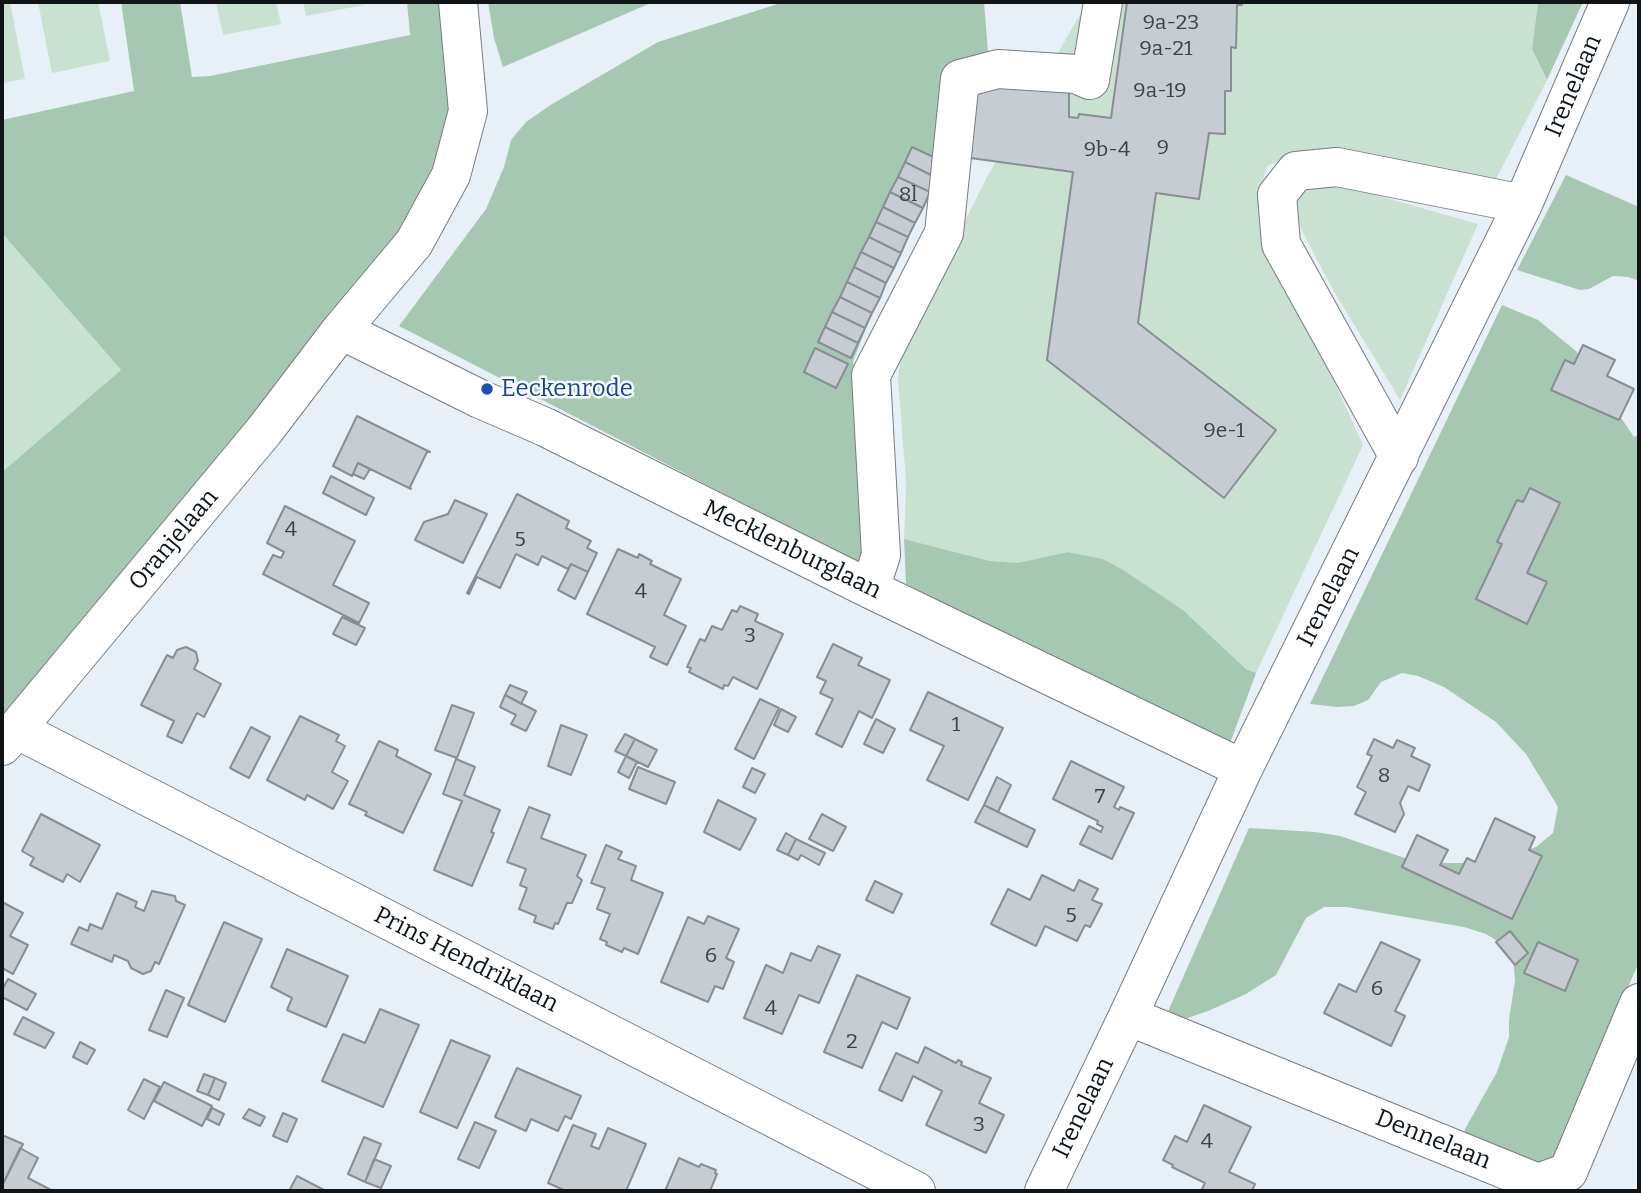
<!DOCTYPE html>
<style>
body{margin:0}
#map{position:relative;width:1641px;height:1193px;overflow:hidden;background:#e8f0f7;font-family:Bitter,serif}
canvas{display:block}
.frame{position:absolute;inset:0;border:4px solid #111416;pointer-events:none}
</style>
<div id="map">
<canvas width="1641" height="1193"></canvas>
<div class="frame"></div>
</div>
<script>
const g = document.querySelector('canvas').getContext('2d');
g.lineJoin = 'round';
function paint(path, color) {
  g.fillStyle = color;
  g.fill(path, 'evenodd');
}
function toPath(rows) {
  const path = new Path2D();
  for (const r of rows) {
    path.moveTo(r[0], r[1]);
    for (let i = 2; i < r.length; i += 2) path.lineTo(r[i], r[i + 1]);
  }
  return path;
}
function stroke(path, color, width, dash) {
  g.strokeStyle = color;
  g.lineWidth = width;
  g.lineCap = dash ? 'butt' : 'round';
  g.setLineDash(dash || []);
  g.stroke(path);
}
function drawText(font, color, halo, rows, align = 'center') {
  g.font = font + ' Bitter,serif';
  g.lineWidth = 5;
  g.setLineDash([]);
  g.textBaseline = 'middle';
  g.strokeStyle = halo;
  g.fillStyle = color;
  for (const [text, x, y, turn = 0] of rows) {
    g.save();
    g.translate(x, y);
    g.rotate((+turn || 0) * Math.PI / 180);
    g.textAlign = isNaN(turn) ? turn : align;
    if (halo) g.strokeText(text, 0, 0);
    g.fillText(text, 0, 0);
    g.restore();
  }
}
const green = toPath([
 [2,2,10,2,25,79,2,83],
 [38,2,98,2,110,61,52,73],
 [216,2,276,2,281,24,223,35],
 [303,2,363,2,364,5,306,16],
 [1087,2,1538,2,1532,49,1547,80,1496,179,1292,156,1267,166,1258,197,1258,213,1363,445,1256,673,1246,669,1183,610,1103,559,1068,552,1017,563,990,561,904,539,906,482,898,379,901,352,906,337,986,179],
 [1297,184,1344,186,1478,224,1400,400,1333,290,1303,233,1295,211],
 [2,233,121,370,2,472]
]);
const forest = toPath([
 [121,2,180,2,192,77,210,76,410,35,407,2,443,2,457,98,424,208,2,730,2,472,121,370,2,233,2,120,134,91],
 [488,2,653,2,503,67,494,38],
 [784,2,984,2,988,52,928,172,853,361,873,500,862,565,399,326,486,209,504,167,511,140,526,122,549,106,658,42],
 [1538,2,1583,2,1547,80,1532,49],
 [1566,175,1639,207,1639,281,1628,277,1613,276,1589,289,1580,290,1517,270],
 [1502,305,1538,320,1576,351,1634,437,1639,435,1639,962,1548,1170,1462,1142,1465,1129,1497,1072,1509,1037,1509,1020,1515,980,1513,958,1502,944,1486,934,1464,927,1347,907,1324,907,1306,918,1276,975,1246,994,1208,1011,1173,1023,1166,1016,1249,828,1315,832,1340,836,1405,858,1438,863,1462,863,1508,857,1536,847,1553,833,1558,807,1526,754,1496,722,1444,687,1418,676,1402,673,1381,682,1368,700,1354,706,1337,707,1310,704],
 [904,539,990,561,1017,563,1068,552,1103,559,1123,570,1183,610,1246,669,1256,673,1226,754,906,584]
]);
const building = toPath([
 [1127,2,1243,2,1242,5,1237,5,1236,48,1231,47,1231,91,1225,91,1225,134,1209,133,1199,199,1156,193,1138,323,1276,430,1224,498,1047,360,1073,172,963,157,973,87,1069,90,1069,117,1078,118,1079,114,1111,118,1127,2],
 [912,147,944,162,937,178,905,162,912,147],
 [905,162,937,178,930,192,898,177,905,162],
 [898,177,930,192,923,208,890,192,898,177],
 [890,192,923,208,915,223,883,207,890,192],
 [883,207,915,223,908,237,876,222,883,207],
 [876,222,908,237,901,253,869,237,876,222],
 [869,237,901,253,894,268,861,252,869,237],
 [861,252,894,268,886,283,854,267,861,252],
 [854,267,886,283,880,298,847,282,854,267],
 [847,282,880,298,872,313,840,297,847,282],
 [840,297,872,313,865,328,832,312,840,297],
 [832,312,865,328,858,343,825,327,832,312],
 [825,327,858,343,851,358,818,342,825,327],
 [1583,345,1615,360,1607,376,1634,389,1619,420,1551,390,1565,360,1574,364,1583,345],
 [815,348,848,364,836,388,804,372,815,348],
 [357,416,430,452,427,452,410,487,411,489,358,463,352,476,333,466,357,416],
 [358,463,370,469,364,479,353,474,358,463],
 [331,476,374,498,366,515,323,493,331,476],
 [1530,488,1560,503,1527,573,1547,582,1527,624,1476,599,1502,544,1497,542,1517,500,1523,502,1530,488],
 [517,494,569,521,566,528,591,541,587,548,597,553,588,572,571,564,568,569,542,556,538,565,516,554,500,588,477,577,469,594,467,593,517,494],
 [455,500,487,514,463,563,415,540,424,522,448,514,455,500],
 [285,506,355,541,333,585,369,603,359,623,263,574,273,555,281,558,284,552,267,543,285,506],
 [618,549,638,558,639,554,652,561,650,564,681,579,664,615,686,626,667,665,650,657,655,647,587,614,618,549],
 [571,564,588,572,575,599,558,590,571,564],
 [740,606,758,614,755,621,783,634,757,689,733,677,728,686,724,685,723,689,689,672,691,668,687,667,700,639,705,641,712,626,722,630,732,610,737,612,740,606],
 [342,617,365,628,356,645,333,634,342,617],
 [833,644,862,658,858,665,890,680,872,718,859,711,842,747,816,734,833,699,820,693,826,681,817,677,833,644],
 [186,647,196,652,198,661,194,669,221,684,204,717,197,713,182,743,167,736,174,721,141,705,167,655,173,658,177,650,186,647],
 [510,685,527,692,521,704,505,695,510,685],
 [928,692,1003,728,968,800,927,780,944,746,910,730,928,692],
 [505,695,536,711,526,731,511,724,516,715,500,707,505,695],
 [760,699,779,708,754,759,735,749,760,699],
 [452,705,474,713,457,758,435,750,452,705],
 [781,709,796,717,788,732,774,725,781,709],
 [300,716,339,735,336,741,345,746,332,772,348,781,333,809,307,795,305,800,267,780,300,716],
 [876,719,895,729,883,753,864,744,876,719],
 [561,725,587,735,571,775,548,766,561,725],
 [251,727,270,737,249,778,230,768,251,727],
 [625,734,635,739,626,756,615,751,625,734],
 [635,739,657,750,648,767,626,756,635,739],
 [1374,739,1393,748,1397,740,1415,748,1411,756,1430,765,1419,791,1408,786,1400,803,1404,814,1395,832,1355,814,1366,792,1357,787,1372,756,1367,754,1374,739],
 [379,741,398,750,396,756,431,774,403,833,365,815,367,812,349,804,379,741],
 [626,756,637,762,629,778,618,772,626,756],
 [456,759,475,767,464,795,500,810,491,832,494,833,472,886,434,870,462,801,443,794,456,759],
 [1071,761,1124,787,1114,807,1119,810,1120,807,1134,813,1112,859,1080,844,1089,826,1101,832,1103,827,1097,824,1098,821,1053,799,1071,761],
 [638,767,675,782,666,804,629,789,638,767],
 [752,768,765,774,755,793,743,787,752,768],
 [997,777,1011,785,998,812,984,805,997,777],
 [718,800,756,819,740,850,704,832,718,800],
 [984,805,1035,830,1027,847,975,822,984,805],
 [529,807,550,815,541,838,586,855,577,876,582,880,572,903,567,903,558,924,555,923,553,929,534,922,536,916,519,909,527,888,520,885,526,869,507,862,529,807],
 [41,814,100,845,80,882,67,874,63,882,30,865,34,858,22,851,41,814],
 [822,814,846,827,833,851,809,839,822,814],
 [1495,818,1535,837,1529,850,1542,856,1512,919,1402,867,1417,835,1448,850,1440,865,1459,874,1467,858,1475,862,1495,818],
 [786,833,796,839,788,855,777,850,786,833],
 [796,839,825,853,819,865,801,855,798,860,788,855,796,839],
 [606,845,622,852,618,859,636,866,631,880,663,893,638,954,624,948,622,952,606,945,607,942,600,939,610,914,597,909,605,888,591,883,606,845],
 [1042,875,1074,891,1079,880,1098,889,1092,900,1102,904,1090,927,1085,925,1077,941,1045,926,1036,946,991,924,1008,889,1030,900,1042,875],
 [875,881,902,894,893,913,866,900,875,881],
 [152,891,175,896,176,901,185,905,159,964,155,962,151,971,143,974,131,968,128,961,114,955,112,962,71,944,79,927,88,931,90,924,102,929,117,893,137,902,135,907,144,911,152,891],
 [2,902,23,913,10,936,28,945,13,974,2,968,2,902],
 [708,916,739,929,726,958,734,962,723,989,715,986,708,1002,661,982,688,917,704,924,708,916],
 [224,922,262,939,225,1022,188,1005,224,922],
 [1510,931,1528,953,1515,965,1496,942,1510,931],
 [1381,942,1420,960,1395,1011,1405,1016,1391,1046,1324,1013,1339,984,1356,992,1381,942],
 [1538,942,1578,960,1565,991,1524,973,1538,942],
 [818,946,840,955,819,1003,799,995,782,1034,744,1018,766,965,783,973,791,953,811,961,818,946],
 [287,949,348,976,326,1027,287,1010,292,998,271,987,287,949],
 [857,975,910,998,897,1029,882,1022,862,1068,824,1052,857,975],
 [8,979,36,994,27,1010,2,997,2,990,8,979],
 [166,990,184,998,167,1037,149,1030,166,990],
 [380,1009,419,1025,383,1107,322,1081,343,1034,365,1043,380,1009],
 [23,1017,54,1033,45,1048,14,1034,23,1017],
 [451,1040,490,1056,457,1128,420,1112,451,1040],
 [80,1042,95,1050,87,1064,73,1057,80,1042],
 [925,1047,956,1063,958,1060,962,1062,961,1065,991,1078,979,1103,1004,1115,986,1153,926,1125,942,1091,913,1076,902,1101,879,1090,896,1053,918,1063,925,1047],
 [517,1068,581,1096,571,1119,565,1116,558,1131,531,1119,526,1131,495,1117,517,1068],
 [204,1074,215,1078,208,1095,197,1091,204,1074],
 [215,1078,226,1083,219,1100,208,1095,215,1078],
 [144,1079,160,1087,144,1119,128,1110,144,1079],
 [164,1082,212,1106,202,1126,154,1101,164,1082],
 [1204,1105,1251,1127,1229,1172,1255,1184,1252,1191,1201,1191,1205,1183,1172,1167,1173,1165,1163,1160,1175,1136,1187,1142,1204,1105],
 [212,1108,224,1114,219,1125,207,1119,212,1108],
 [249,1109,265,1117,260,1126,243,1118,249,1109],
 [283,1113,297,1119,287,1142,273,1136,283,1113],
 [475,1122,496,1131,479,1168,458,1159,475,1122],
 [573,1125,596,1134,591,1146,599,1149,608,1128,646,1144,626,1191,566,1191,548,1183,573,1125],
 [2,1135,23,1144,2,1186,2,1135],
 [364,1137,381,1144,365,1182,348,1174,364,1137],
 [20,1148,38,1158,28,1178,53,1191,2,1191,2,1186,20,1148],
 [679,1158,699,1167,701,1164,716,1170,715,1173,717,1174,710,1191,665,1191,679,1158],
 [374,1159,391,1166,381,1188,365,1182,374,1159],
 [297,1176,324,1190,323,1191,289,1191,297,1176]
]);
const minor = toPath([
 [341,330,480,399,545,427,870,589,1243,769],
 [1399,457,1281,244,1277,195,1296,171,1337,167,1523,204],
 [870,589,881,555,871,375,944,233,960,79,998,69,1076,74,1090,80,1103,2],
 [16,729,916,1191],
 [2,746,264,431,341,330,414,243,451,175,468,111,458,2],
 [1128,1016,1538,1183,1568,1172,1639,1003],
 [1044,1191,1128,1016,1243,769,1523,204,1610,2]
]);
const markers = [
 [487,389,7,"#1a4fb4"]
];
const numberNames = [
 ["9a-23",1171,23],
 ["9a-21",1166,49],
 ["9a-19",1160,91],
 ["9",1163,148],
 ["9b-4",1107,150],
 ["8l",908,195],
 ["9e-1",1224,431],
 ["4",291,530],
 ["5",520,540],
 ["4",641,592],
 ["3",750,636],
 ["1",956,725],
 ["8",1384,776],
 ["7",1100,797],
 ["5",1071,916],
 ["6",711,956],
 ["6",1377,989],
 ["4",771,1009],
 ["2",852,1042],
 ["3",979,1125],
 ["4",1207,1142]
];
const streetNames = [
 ["Irenelaan",1574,86,-67],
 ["Oranjelaan",174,540,-50],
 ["Mecklenburglaan",792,550,26],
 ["Irenelaan",1329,597,-63],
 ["Prins Hendriklaan",466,960,27],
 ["Irenelaan",1084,1108,-64],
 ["Dennelaan",1433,1140,22]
];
const transitNames = [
 ["Eeckenrode",501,389]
];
paint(green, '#c9e1d1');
paint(forest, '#a6c8b2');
paint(building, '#c5cdd3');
stroke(building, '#878e94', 2);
stroke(minor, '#767d83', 40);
stroke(minor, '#fff', 38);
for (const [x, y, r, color] of markers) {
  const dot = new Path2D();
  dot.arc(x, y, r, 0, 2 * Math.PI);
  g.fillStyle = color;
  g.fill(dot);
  stroke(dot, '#fbfdfe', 2.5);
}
drawText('21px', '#3e4245', null, numberNames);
drawText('24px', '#111416', '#fbfdfe', streetNames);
drawText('24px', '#164399', '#fbfdfe', transitNames, 'left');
</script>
